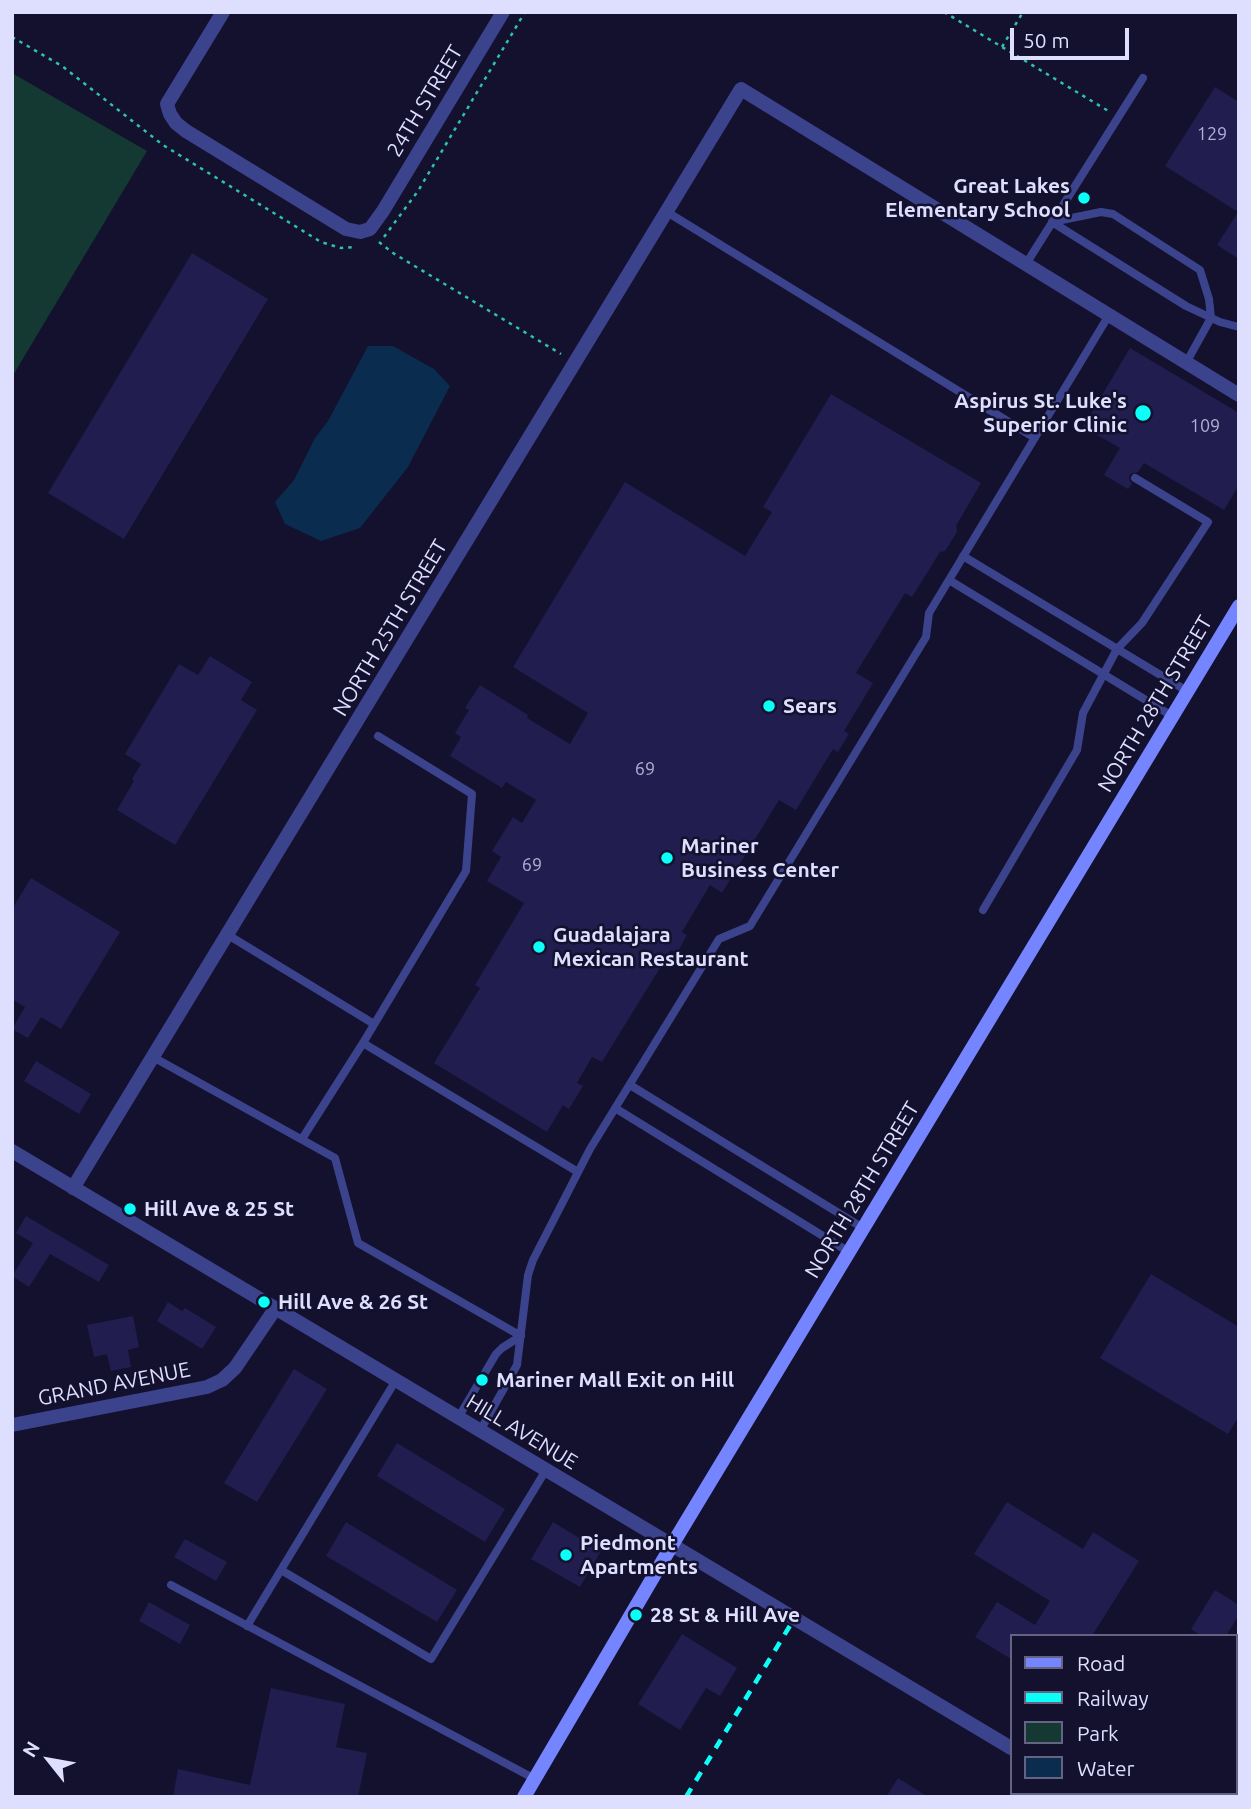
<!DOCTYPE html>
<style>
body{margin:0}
#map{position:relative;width:1251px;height:1809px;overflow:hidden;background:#13112e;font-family:Ubuntu,sans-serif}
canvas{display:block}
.frame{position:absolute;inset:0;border:14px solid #dedfff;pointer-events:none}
.legend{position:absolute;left:1010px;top:1634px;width:228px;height:161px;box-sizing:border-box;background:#13112e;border:2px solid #646382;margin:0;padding:9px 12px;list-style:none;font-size:21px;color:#dedfff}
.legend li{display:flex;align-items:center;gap:14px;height:35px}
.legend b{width:35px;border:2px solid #646382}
.north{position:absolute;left:14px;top:1725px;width:70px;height:70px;-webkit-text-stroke:5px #13112e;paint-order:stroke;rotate:301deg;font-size:19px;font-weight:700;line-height:28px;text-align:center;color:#dedfff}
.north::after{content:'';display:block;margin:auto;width:24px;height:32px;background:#dedfff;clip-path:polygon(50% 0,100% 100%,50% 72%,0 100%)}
.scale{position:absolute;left:1010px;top:28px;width:119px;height:32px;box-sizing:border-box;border:4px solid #dedfff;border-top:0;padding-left:9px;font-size:21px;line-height:24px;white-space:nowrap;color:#dedfff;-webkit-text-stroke:5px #13112e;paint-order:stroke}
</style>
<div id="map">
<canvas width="1251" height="1809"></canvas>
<div class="frame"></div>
<ul class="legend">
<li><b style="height:9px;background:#7584ff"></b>Road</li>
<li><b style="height:9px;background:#0afff8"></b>Railway</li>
<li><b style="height:19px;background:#143832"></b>Park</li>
<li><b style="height:19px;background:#0a2c4e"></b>Water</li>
</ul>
<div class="north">N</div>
<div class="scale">50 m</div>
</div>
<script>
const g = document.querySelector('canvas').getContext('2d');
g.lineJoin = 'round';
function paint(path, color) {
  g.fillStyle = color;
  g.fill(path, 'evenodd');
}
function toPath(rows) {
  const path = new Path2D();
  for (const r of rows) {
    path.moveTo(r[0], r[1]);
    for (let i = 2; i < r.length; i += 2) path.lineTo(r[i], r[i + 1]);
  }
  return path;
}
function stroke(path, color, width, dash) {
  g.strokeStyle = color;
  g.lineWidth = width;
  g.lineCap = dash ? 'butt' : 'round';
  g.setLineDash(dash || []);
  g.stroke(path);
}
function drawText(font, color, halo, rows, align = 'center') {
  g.font = font + ' Ubuntu,sans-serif';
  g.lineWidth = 5;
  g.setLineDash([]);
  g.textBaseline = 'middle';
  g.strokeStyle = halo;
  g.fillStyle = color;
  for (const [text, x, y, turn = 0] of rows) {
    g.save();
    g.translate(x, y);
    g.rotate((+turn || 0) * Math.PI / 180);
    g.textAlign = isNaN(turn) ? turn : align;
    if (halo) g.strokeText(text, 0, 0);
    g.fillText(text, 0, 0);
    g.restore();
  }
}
const green = toPath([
 [12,73,147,151,12,377]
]);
const water = toPath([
 [368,346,393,346,434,369,450,386,408,467,360,528,321,541,285,524,275,502,294,480,315,438,328,421]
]);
const building = toPath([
 [1215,87,1239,102,1239,259,1217,245,1238,212,1165,166],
 [192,253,268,299,124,539,48,493],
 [1130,348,1239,413,1239,485,1224,510,1144,463,1138,472,1130,474,1129,479,1132,484,1128,489,1104,475,1120,448,1083,427],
 [831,394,981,483,956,526,957,532,945,551,940,552,912,597,905,593,856,673,873,683,844,731,849,734,838,752,833,749,796,810,779,800,722,893,710,885,682,932,687,935,677,953,671,950,602,1062,592,1057,577,1083,583,1086,569,1109,563,1105,547,1132,434,1063,480,988,475,985,524,903,487,881,501,857,492,851,513,817,522,823,536,800,506,782,502,788,450,756,461,737,455,733,469,710,465,708,480,685,528,715,527,718,570,744,588,713,513,667,625,482,745,556,772,512,763,507],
 [210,656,252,682,241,700,257,710,175,845,117,810,134,781,132,779,141,764,125,754,179,664,198,675],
 [31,878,120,932,61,1029,41,1017,28,1038,12,1029,25,1007,12,999,12,909],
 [36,1061,91,1094,79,1114,24,1081],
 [26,1216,109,1265,99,1282,50,1254,29,1287,12,1276,33,1243,16,1233],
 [1151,1274,1239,1327,1239,1416,1228,1434,1100,1358],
 [168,1302,182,1311,185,1308,216,1327,202,1349,157,1321],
 [133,1316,139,1347,128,1350,131,1367,111,1371,107,1354,94,1357,87,1325],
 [294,1369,327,1389,257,1502,224,1483],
 [397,1443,505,1509,485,1542,377,1476],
 [1007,1502,1083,1549,1093,1532,1139,1561,1092,1636,1011,1636,1011,1659,975,1637,997,1602,1035,1625,1050,1601,974,1554],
 [346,1522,457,1590,437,1622,326,1556],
 [553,1522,601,1551,580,1587,531,1559],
 [185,1539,227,1562,216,1581,174,1557],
 [1215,1590,1239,1605,1239,1615,1226,1636,1201,1636,1191,1629],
 [149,1602,190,1625,180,1644,139,1621],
 [682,1634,737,1668,720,1696,706,1688,680,1730,638,1704],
 [271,1688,345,1704,336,1747,367,1753,358,1797,173,1797,178,1769,250,1785],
 [898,1778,928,1797,886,1797]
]);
const path = toPath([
 [944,12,1110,112],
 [12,37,62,66,163,145,321,242,341,248,355,247],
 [1002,47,1023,12],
 [384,237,418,191,525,12],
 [379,242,393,253,561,354]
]);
const service = toPath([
 [667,212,1035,438],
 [1052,222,1101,212,1113,214,1200,270,1209,299,1211,318,1186,363],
 [1052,222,1186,306,1220,322,1239,327],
 [1026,264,1143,78],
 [963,556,1187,691],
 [949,580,1172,716],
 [983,910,1077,750,1083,713,1117,649,1142,623,1208,522,1135,478],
 [228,935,374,1024],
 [363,1043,578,1172],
 [153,1057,335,1158,358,1243,521,1336],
 [630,1085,863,1228],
 [615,1108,849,1252],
 [302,1139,363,1043,466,871,472,794,378,736],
 [458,1418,496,1354,502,1348,521,1336],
 [480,1431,517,1365,528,1275,533,1260,590,1149,719,939,750,926,926,637,929,613,1109,315],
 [281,1570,431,1659,546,1470],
 [171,1585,535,1779],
 [247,1626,396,1380]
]);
const minor = toPath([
 [223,12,167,104,170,114,176,123,186,131,346,229,360,232,370,229,383,211,503,12],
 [73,1188,741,89,1239,395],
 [12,1425,207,1387,222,1380,235,1368,275,1309],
 [672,1545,1011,1748],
 [1088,1793,1094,1797]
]);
const tertiary = toPath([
 [12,1151,672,1545]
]);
const secondary = toPath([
 [524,1797,672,1545,1239,606]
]);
const rail = toPath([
 [686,1797,794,1619]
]);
const markers = [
 [1084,198,7,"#0afff8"],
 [1143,413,9,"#0afff8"],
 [769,706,7,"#0afff8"],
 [667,858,7,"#0afff8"],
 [539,947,7,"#0afff8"],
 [130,1209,7,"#0afff8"],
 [264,1302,7,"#0afff8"],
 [482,1380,7,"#0afff8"],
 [566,1555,7,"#0afff8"],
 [636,1615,7,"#0afff8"]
];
const numberNames = [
 ["129",1212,134],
 ["109",1205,426],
 ["69",645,769],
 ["69",532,865]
];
const streetNames = [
 ["24TH STREET",425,101,-59],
 ["NORTH 25TH STREET",390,628,-59],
 ["NORTH 28TH STREET",1155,704,-59],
 ["NORTH 28TH STREET",862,1190,-59],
 ["GRAND AVENUE",114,1384,-11],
 ["HILL AVENUE",522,1432,31]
];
const poiNames = [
 ["Great Lakes",1070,186,"right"],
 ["Elementary School",1070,210,"right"],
 ["Aspirus St. Luke's",1127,401,"right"],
 ["Superior Clinic",1127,425,"right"],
 ["Sears",783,706],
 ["Mariner",681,846],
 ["Business Center",681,870],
 ["Guadalajara",553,935],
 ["Mexican Restaurant",553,959],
 ["Hill Ave & 25 St",144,1209],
 ["Hill Ave & 26 St",278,1302],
 ["Mariner Mall Exit on Hill",496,1380],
 ["Piedmont",580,1543],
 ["Apartments",580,1567],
 ["28 St & Hill Ave",650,1615]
];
paint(green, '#143832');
paint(water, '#0a2c4e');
paint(building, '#211d4f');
stroke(path, '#2fc2a6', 2.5, [3.5, 5]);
stroke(service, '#3c438d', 8);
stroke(minor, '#3c438d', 14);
stroke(tertiary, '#3c438d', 14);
stroke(secondary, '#7584ff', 14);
stroke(rail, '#0afff8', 4.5, [10, 9]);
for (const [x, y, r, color] of markers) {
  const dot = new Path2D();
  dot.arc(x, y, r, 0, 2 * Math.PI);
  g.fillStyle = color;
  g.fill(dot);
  stroke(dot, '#13112e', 2.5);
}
drawText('18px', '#afaed3', null, numberNames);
drawText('21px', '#dedfff', '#13112e', streetNames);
drawText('bold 21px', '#dedfff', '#13112e', poiNames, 'left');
</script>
